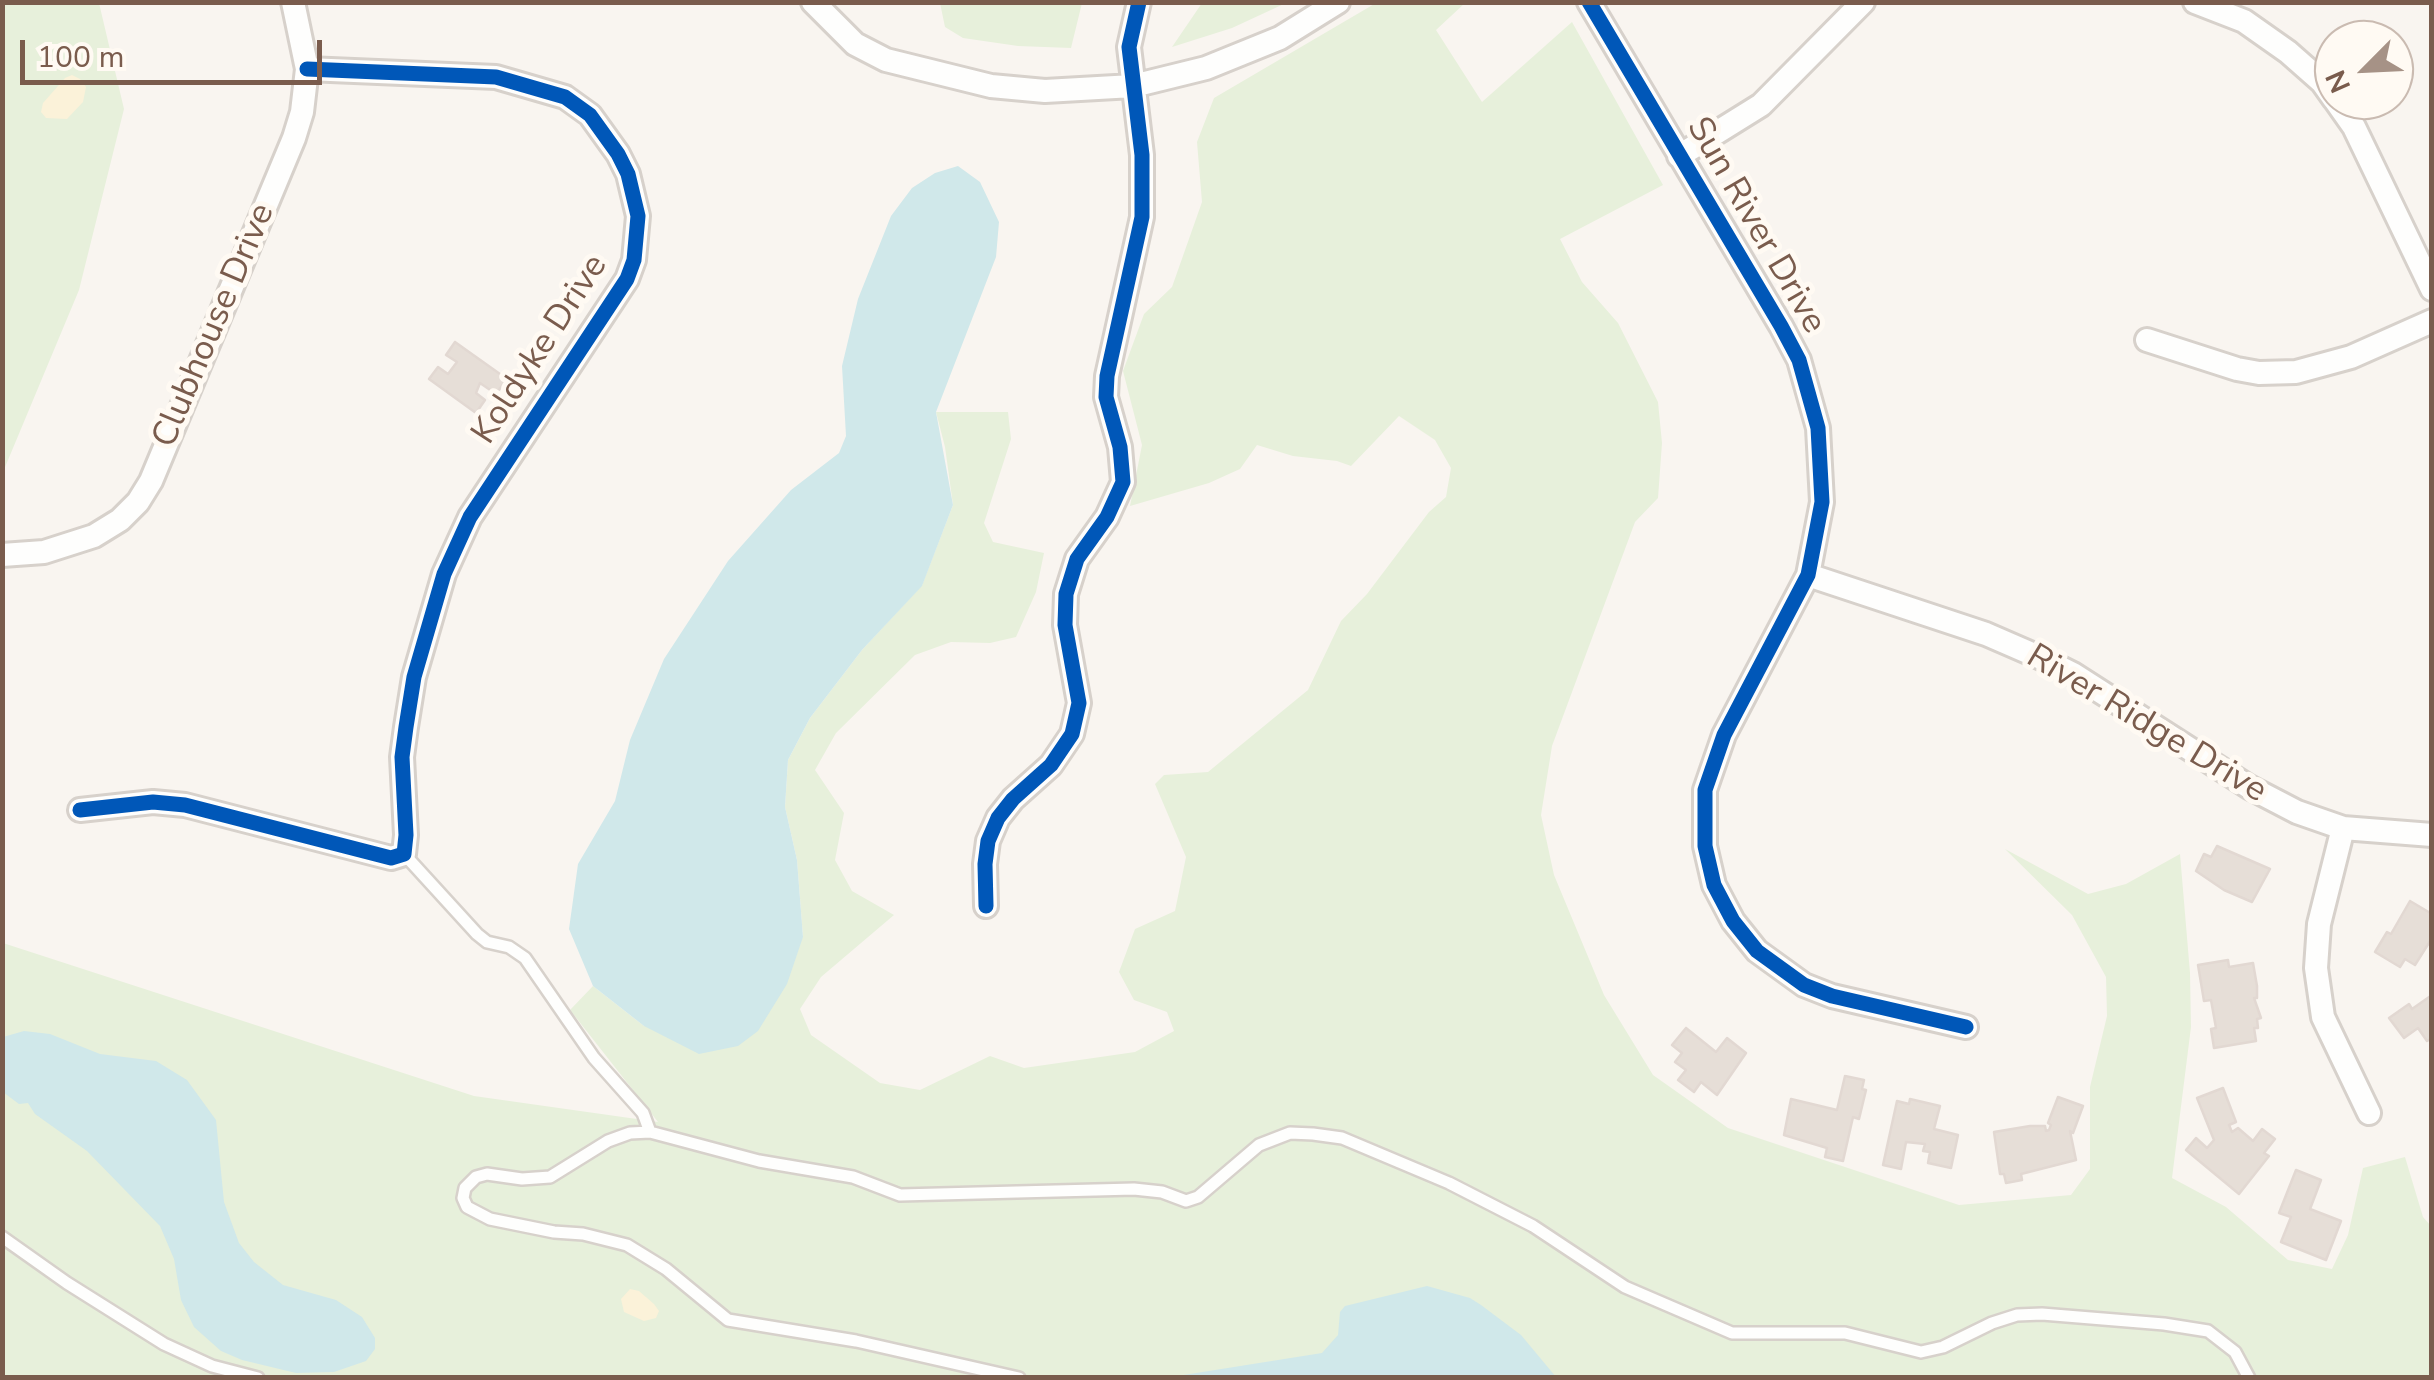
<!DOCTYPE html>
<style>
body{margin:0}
#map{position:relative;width:2434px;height:1380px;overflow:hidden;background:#f9f5f0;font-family:"Nunito Sans",sans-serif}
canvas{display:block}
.frame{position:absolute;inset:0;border:5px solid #7a5c4d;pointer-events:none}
.north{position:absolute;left:2314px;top:20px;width:100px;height:100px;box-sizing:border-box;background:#fffaf3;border:2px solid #cabbb1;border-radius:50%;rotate:246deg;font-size:28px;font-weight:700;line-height:40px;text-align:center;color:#7a5c4d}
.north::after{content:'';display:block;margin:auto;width:35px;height:45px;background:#a69286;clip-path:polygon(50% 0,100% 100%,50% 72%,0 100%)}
.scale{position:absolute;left:20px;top:40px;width:302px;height:45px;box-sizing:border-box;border:5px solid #7a5c4d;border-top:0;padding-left:12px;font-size:30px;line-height:35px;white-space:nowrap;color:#7a5c4d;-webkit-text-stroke:8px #fffaf3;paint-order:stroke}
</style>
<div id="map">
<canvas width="2434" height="1380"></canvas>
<div class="frame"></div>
<div class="north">N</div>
<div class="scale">100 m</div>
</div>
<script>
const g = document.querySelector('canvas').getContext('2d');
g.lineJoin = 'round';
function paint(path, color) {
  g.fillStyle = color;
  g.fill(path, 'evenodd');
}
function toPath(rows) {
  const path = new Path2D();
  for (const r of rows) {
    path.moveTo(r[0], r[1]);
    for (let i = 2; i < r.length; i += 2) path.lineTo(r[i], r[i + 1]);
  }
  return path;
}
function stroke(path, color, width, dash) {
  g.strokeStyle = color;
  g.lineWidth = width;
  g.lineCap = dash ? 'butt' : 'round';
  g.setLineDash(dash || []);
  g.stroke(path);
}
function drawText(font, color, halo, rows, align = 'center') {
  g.font = font + ' "Nunito Sans",sans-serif';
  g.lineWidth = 10;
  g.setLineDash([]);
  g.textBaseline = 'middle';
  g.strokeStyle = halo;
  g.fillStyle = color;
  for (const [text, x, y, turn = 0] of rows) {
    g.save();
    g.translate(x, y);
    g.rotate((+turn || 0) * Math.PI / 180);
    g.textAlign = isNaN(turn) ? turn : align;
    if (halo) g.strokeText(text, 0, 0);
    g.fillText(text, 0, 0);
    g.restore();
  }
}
const green = toPath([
 [2,3,99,3,124,109,79,290,3,472],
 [940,3,1082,2,1082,3,1071,48,1018,46,963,38,945,27],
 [1202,3,1202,2,1286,3,1232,28,1172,47],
 [1376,3,1465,3,1436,30,1482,102,1572,22,1663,185,1560,239,1582,282,1618,323,1658,402,1662,443,1658,498,1635,522,1552,746,1541,815,1554,875,1604,995,1653,1075,1728,1128,1959,1205,2071,1195,2090,1169,2090,1087,2107,1016,2106,977,2072,915,2005,849,2088,894,2126,884,2180,854,2190,973,2191,1027,2172,1178,2226,1207,2288,1260,2332,1269,2348,1235,2363,1168,2405,1157,2423,1217,2431,1226,2431,1377,3,1378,3,943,474,1096,658,1122,570,1010,593,986,644,1026,803,937,797,860,785,807,788,760,810,718,862,650,922,585,953,505,945,447,936,412,1008,412,1011,439,984,523,993,542,1044,553,1036,592,1016,637,990,643,951,642,915,655,836,733,815,770,844,813,835,860,852,891,894,915,821,977,800,1009,811,1035,880,1083,920,1090,990,1056,1024,1068,1135,1052,1174,1031,1167,1012,1134,1000,1119,972,1135,929,1175,911,1186,857,1155,784,1164,775,1208,772,1308,690,1341,621,1367,594,1429,512,1446,497,1451,468,1435,440,1399,416,1351,466,1337,461,1293,456,1257,445,1240,469,1209,483,1130,506,1142,445,1123,371,1144,314,1172,287,1202,202,1197,142,1214,98]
]);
const sand = toPath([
 [72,75,80,79,86,87,83,102,67,119,46,118,41,112,43,103,65,78],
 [630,1289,639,1291,654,1304,659,1311,656,1318,644,1321,624,1312,621,1299]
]);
const water = toPath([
 [958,166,980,182,999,222,996,257,936,412,953,505,922,586,862,650,810,718,788,760,785,807,797,860,803,937,787,984,758,1031,738,1046,699,1054,644,1026,593,986,569,929,578,864,615,801,630,740,664,659,728,561,791,490,839,453,846,436,842,366,858,299,891,216,912,188,935,173],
 [24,1031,50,1034,100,1054,156,1061,187,1080,216,1120,224,1202,239,1243,254,1262,283,1285,336,1300,362,1317,375,1338,375,1349,366,1361,334,1372,296,1373,242,1360,221,1351,194,1327,181,1300,174,1259,160,1226,87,1151,35,1114,28,1103,19,1104,3,1092,3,1037],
 [1427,1286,1470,1298,1481,1305,1521,1335,1556,1377,1171,1377,1322,1353,1338,1335,1340,1312,1345,1306]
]);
const building = toPath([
 [455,342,507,379,496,394,480,383,476,393,485,400,476,413,429,379,438,367,448,374,457,362,446,355,455,342],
 [2217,846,2270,869,2252,902,2224,890,2196,871,2204,854,2211,857,2217,846],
 [2410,901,2432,914,2432,938,2415,965,2405,959,2400,967,2375,952,2387,932,2391,934,2410,901],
 [2228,960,2229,967,2253,963,2257,986,2257,998,2254,998,2261,1018,2257,1019,2258,1028,2254,1028,2256,1041,2214,1048,2211,1029,2216,1028,2211,1000,2204,1001,2198,965,2228,960],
 [2432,995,2432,1038,2427,1041,2418,1028,2404,1038,2389,1018,2409,1004,2412,1009,2432,995],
 [1686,1028,1716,1052,1727,1038,1746,1053,1717,1095,1701,1082,1694,1092,1678,1080,1686,1070,1675,1062,1682,1053,1672,1045,1686,1028],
 [1845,1076,1864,1080,1862,1089,1866,1090,1859,1119,1853,1117,1843,1161,1825,1157,1827,1148,1784,1135,1791,1099,1837,1110,1845,1076],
 [2223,1088,2236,1122,2229,1125,2232,1132,2238,1128,2253,1141,2262,1129,2275,1139,2264,1153,2269,1156,2239,1194,2186,1150,2196,1138,2207,1148,2214,1140,2197,1098,2223,1088],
 [2058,1097,2083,1106,2073,1133,2070,1131,2076,1160,2021,1174,2022,1180,2006,1183,2004,1174,2000,1174,1994,1132,2030,1126,2045,1126,2046,1131,2049,1130,2051,1125,2048,1123,2058,1097],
 [1910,1099,1940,1106,1934,1129,1958,1135,1951,1168,1928,1163,1930,1152,1923,1151,1925,1144,1906,1142,1901,1169,1883,1165,1897,1101,1909,1104,1910,1099],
 [2296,1170,2321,1180,2310,1209,2341,1221,2326,1260,2281,1242,2291,1217,2279,1213,2296,1170]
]);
const service = toPath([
 [404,854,477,934,487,942,509,947,525,958,594,1058,643,1113,650,1132],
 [2,1237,67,1283,164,1344,212,1366,258,1378],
 [1019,1378,856,1341,728,1320,666,1269,627,1245,583,1234,554,1232,490,1219,467,1207,463,1198,465,1188,476,1177,487,1174,522,1179,550,1177,608,1141,630,1133,650,1132,759,1161,853,1177,900,1195,1134,1189,1162,1192,1186,1201,1198,1197,1259,1145,1290,1133,1313,1134,1342,1138,1449,1183,1533,1226,1625,1287,1732,1333,1845,1333,1921,1352,1943,1347,1992,1323,2017,1315,2042,1314,2164,1324,2208,1331,2235,1352,2249,1378]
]);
const minor = toPath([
 [813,2,855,44,886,60,991,86,1045,91,1133,86,1206,68,1280,38,1338,2],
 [1589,2,1781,326,1799,360,1818,428,1822,502,1808,575,1724,735,1705,790,1705,846,1714,885,1733,921,1757,951,1804,985,1832,996,1966,1027],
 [2195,2,2244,21,2288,52,2322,82,2334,99],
 [2335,100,2354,127,2432,289],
 [1679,156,1761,105,1863,2],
 [2147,340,2237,369,2259,373,2296,372,2351,357,2432,321],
 [2,555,44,552,94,536,120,520,138,502,151,481,294,138,302,112,307,69,293,2],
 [1808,575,1986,634,2039,657,2073,674,2249,787,2297,812,2343,828,2432,835],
 [80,810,153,802,185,805,391,858,404,854,406,835,402,757,406,727,414,677,444,574,470,517,627,279,634,260,638,216,628,174,618,154,590,115,565,97,496,77,307,69],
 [2343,828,2319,924,2316,968,2323,1017,2369,1113],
 [986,906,985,864,988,841,998,818,1013,799,1051,765,1072,734,1079,703,1065,625,1066,594,1077,559,1107,517,1123,482,1120,447,1106,397,1107,376,1142,217,1142,155,1129,47,1139,2]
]);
const cycleway = toPath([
 [1589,2,1781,326,1799,360,1818,428,1822,502,1808,575,1724,735,1705,790,1705,846,1714,885,1733,921,1757,951,1804,985,1832,996,1966,1027],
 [80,810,153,802,185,805,391,858,404,854,406,835,402,757,406,727,414,677,444,574,470,517,627,279,634,260,638,216,628,174,618,154,590,115,565,97,496,77,307,69],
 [986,906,985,864,988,841,998,818,1013,799,1051,765,1072,734,1079,703,1065,625,1066,594,1077,559,1107,517,1123,482,1120,447,1106,397,1107,376,1142,217,1142,155,1129,47,1139,2]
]);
const streetNames = [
 ["Sun River Drive",1755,226,60],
 ["Clubhouse Drive",215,326,-67],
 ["Koldyke Drive",541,350,-57],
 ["River Ridge Drive",2146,725,31]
];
paint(green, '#e7f0db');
paint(sand, '#fbf2d9');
paint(water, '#d0e8ea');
paint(building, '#e6ded7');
stroke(building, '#e2d8d2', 2.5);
stroke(service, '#d7d1cb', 16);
stroke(minor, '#d7d1cb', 28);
stroke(service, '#fefefd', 11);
stroke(minor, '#fefefd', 22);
stroke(cycleway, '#0057b8', 15);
drawText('35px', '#7a5c4d', '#fffaf3', streetNames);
</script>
